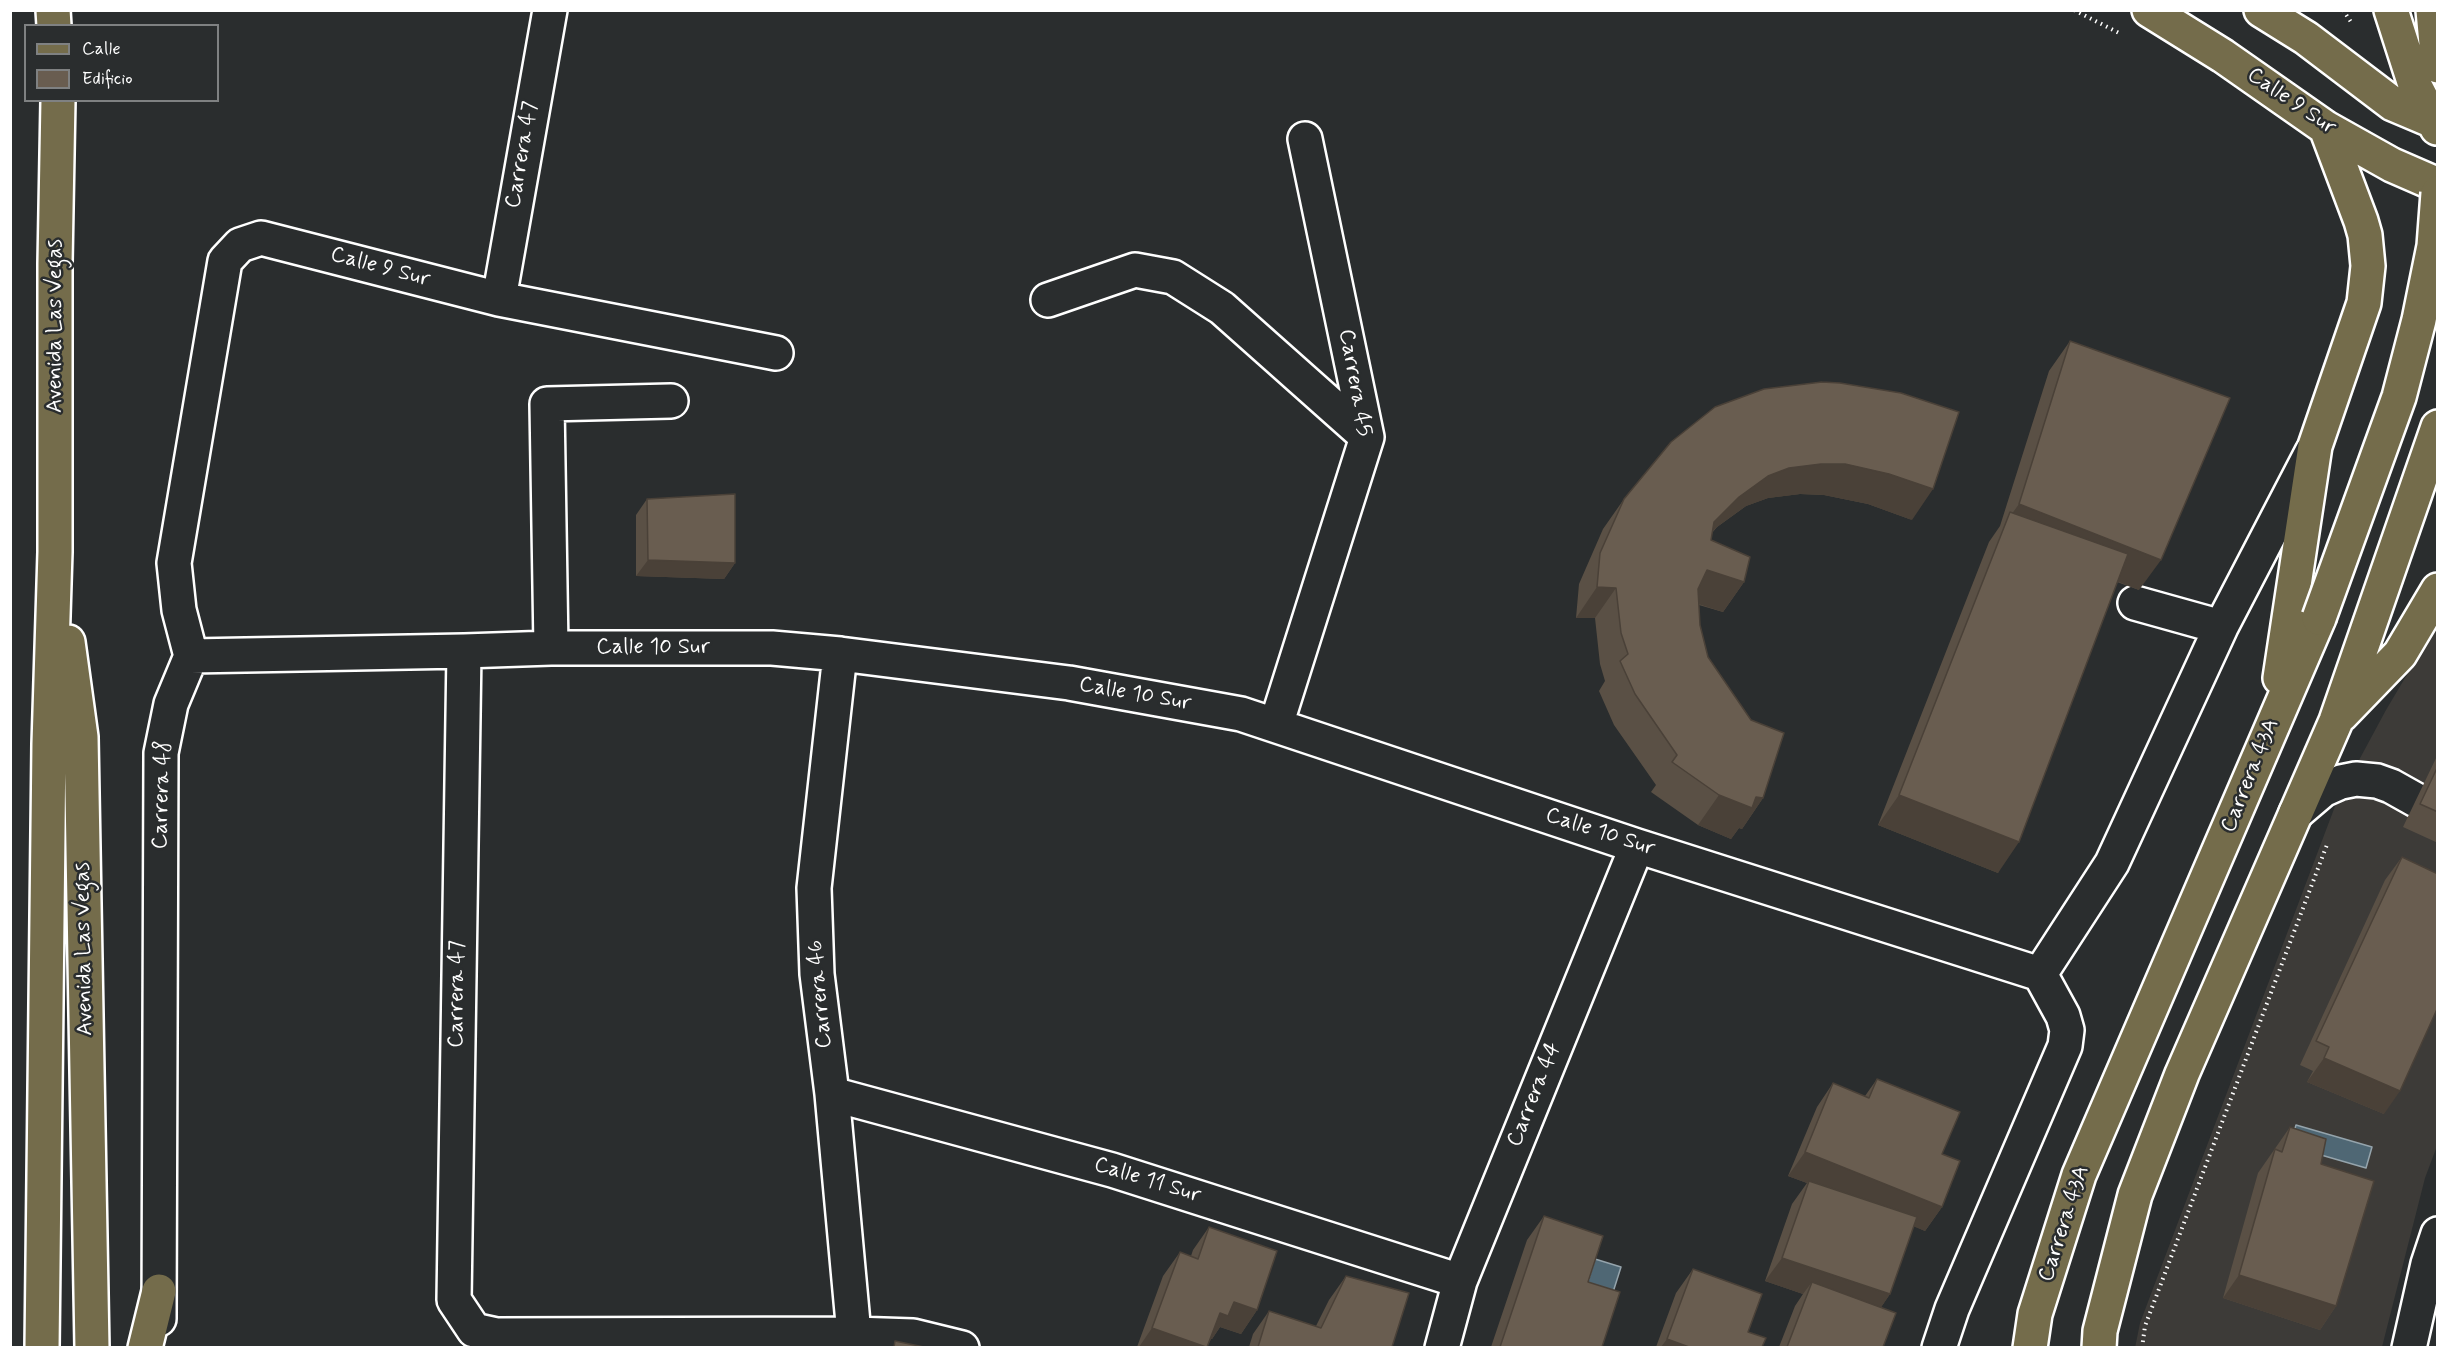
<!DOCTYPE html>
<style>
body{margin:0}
#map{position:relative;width:2448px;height:1358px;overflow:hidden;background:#2a2d2e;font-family:Mynerve,sans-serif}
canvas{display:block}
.frame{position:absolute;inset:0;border:12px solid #fff;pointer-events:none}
.legend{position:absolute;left:24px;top:24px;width:195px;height:78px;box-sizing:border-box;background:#2a2d2e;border:2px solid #7f8182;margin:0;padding:8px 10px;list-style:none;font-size:18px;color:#fff}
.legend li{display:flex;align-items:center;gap:12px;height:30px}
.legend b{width:30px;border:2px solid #7f8182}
</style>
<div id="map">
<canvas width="2448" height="1358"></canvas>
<div class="frame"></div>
<ul class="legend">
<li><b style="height:8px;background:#746c4b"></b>Calle</li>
<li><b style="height:16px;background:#695d50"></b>Edificio</li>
</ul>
</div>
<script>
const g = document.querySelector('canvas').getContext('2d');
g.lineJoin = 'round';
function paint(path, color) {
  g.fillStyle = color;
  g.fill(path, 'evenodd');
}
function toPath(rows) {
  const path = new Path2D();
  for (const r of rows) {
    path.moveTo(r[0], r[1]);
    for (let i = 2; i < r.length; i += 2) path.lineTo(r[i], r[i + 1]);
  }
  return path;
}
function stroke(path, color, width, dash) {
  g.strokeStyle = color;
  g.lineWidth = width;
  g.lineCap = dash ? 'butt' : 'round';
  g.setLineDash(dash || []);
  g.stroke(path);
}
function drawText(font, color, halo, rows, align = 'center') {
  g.font = font + ' Mynerve,sans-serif';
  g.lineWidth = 5;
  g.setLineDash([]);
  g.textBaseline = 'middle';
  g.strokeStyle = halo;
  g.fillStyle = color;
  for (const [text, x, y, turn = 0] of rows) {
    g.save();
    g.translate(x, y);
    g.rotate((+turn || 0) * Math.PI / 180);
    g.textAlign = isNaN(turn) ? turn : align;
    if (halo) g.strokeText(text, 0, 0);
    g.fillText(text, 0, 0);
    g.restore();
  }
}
const built = toPath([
 [2437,624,2437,1146,2425,1178,2382,1347,2135,1348,2140,1323,2337,801,2386,710]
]);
const water = toPath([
 [2296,1125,2372,1147,2366,1168,2290,1146,2296,1125],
 [1595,1259,1621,1267,1608,1308,1582,1300,1595,1259]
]);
const path = toPath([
 [2074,10,2119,33],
 [2343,10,2351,22],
 [2142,1348,2145,1326,2328,842]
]);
const minor = toPath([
 [499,299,550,10],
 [1048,300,1135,270,1173,277,1222,308,1367,437],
 [2135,603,2221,627],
 [551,648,547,404,671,401],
 [464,651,454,1300,474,1330,497,1335,854,1334,913,1336,962,1348],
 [840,654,814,888,817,974,832,1094,854,1334],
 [191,656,464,651,551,648,772,648,840,654,1069,683,1241,714,1637,846,2040,974],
 [1276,725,1367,437,1305,139],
 [2296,813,2323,790,2341,782,2356,779,2377,781,2391,786,2416,800],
 [2040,974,2112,863,2221,627,2312,452],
 [832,1094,1112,1170,1460,1281],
 [159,1319,161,753,171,704,191,656,179,610,174,563,225,261,240,245,261,238,499,299,776,353],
 [1442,1348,1460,1281,1637,846],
 [1939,1348,1952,1309,2065,1046,2067,1030,2063,1016,2040,974],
 [2409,1348,2428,1264,2438,1234]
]);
const major = toPath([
 [53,10,54,26],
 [2149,10,2223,56,2326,128,2392,165,2438,185],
 [2261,10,2306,38,2393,104,2438,123],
 [2391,10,2416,88,2437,128],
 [2433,10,2438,66],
 [68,642,81,737,92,1348],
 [2280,678,2315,446,2364,303,2368,266,2365,235,2361,221,2326,128],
 [2341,715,2400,654,2438,590],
 [42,1348,49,744,55,552,55,263,58,100],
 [145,1348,159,1291],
 [2030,1348,2035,1314,2079,1175,2319,618],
 [2099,1348,2100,1331,2135,1195,2182,1074,2336,721,2438,427]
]);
const majorBridge = toPath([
 [2319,618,2399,397,2419,320,2434,246,2438,193]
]);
const wall = toPath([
 [2070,341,2139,590,2117,582,1998,873,1878,825,1989,542,2000,526,2049,371],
 [1715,407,1912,520,1868,504,1824,495,1800,494,1768,498,1746,506,1717,527,1712,533,1711,540,1744,582,1723,612,1699,605,1700,625,1708,657,1763,798,1742,829,1739,828,1731,839,1698,825,1651,792,1656,785,1614,725,1599,691,1605,681,1600,664,1595,618,1576,618,1579,584,1603,529,1624,499],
 [647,499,735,563,724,579,636,576,636,515],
 [2438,754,2438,843,2403,827],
 [2402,857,2384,1114,2307,1082,2313,1071,2300,1065,2385,880],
 [1877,1079,1942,1154,1942,1207,1925,1231,1914,1226,1890,1294,1881,1307,1883,1347,1779,1347,1795,1306,1803,1294,1765,1281,1792,1204,1807,1183,1788,1176,1817,1107,1833,1083,1865,1096],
 [2290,1127,2321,1164,2336,1306,2320,1330,2223,1298,2258,1173],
 [1544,1216,1588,1282,1602,1347,1491,1347,1527,1240],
 [1209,1227,1257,1310,1241,1334,1220,1327,1212,1339,1211,1339,1207,1347,1137,1347,1163,1276,1180,1252,1191,1256,1193,1250],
 [1693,1269,1748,1332,1762,1347,1656,1347,1676,1293],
 [1346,1276,1392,1347,1249,1347,1253,1334,1269,1311,1316,1326,1329,1300]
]);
const shadedWall = toPath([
 [1821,464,1845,464,1889,474,1933,489,1912,520,1868,504,1824,495,1800,494,1768,498,1746,506,1717,527,1692,552,1714,522,1739,497,1768,476,1789,468],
 [2019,504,2161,560,2139,590,2001,535,2006,522],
 [648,560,735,563,724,579,636,576],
 [1707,570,1744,582,1723,612,1686,600],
 [1597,587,1616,588,1595,618,1576,618],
 [1719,795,1763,798,1742,829,1739,828,1731,839,1698,825],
 [1899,795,2019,842,1998,873,1878,825],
 [2324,1058,2400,1091,2384,1114,2307,1082],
 [1805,1152,1942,1207,1925,1231,1808,1184,1809,1181,1807,1183,1788,1176],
 [1782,1258,1890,1294,1874,1318,1812,1282,1803,1294,1765,1281],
 [2239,1275,2336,1306,2320,1330,2223,1298],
 [1234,1302,1257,1310,1241,1334,1220,1327,1212,1339,1204,1337,1220,1313],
 [1152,1328,1206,1347,1139,1347],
 [1667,1339,1689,1347,1661,1347]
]);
const building = toPath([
 [2070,341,2230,398,2161,560,2019,504,2070,341],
 [1822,382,1840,383,1901,393,1959,412,1933,489,1889,474,1845,464,1821,464,1789,468,1768,476,1739,497,1714,522,1711,540,1750,557,1744,582,1707,570,1698,589,1700,625,1708,657,1751,720,1784,733,1763,798,1756,797,1752,808,1719,795,1672,762,1677,755,1635,694,1620,661,1628,654,1621,633,1616,588,1597,587,1600,553,1624,499,1671,442,1715,407,1764,389,1822,382],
 [735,494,735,563,648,560,647,499,735,494],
 [2010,512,2128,554,2019,842,1899,795,2010,512],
 [2438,766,2438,812,2420,804,2438,766],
 [2402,857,2438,874,2438,1007,2400,1091,2324,1058,2329,1047,2316,1041,2402,857],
 [1877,1079,1960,1112,1942,1154,1960,1161,1942,1207,1805,1152,1833,1083,1869,1098,1877,1079],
 [2290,1127,2326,1139,2321,1164,2374,1181,2336,1306,2239,1275,2275,1149,2282,1152,2290,1127],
 [1809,1181,1917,1217,1890,1294,1782,1258,1809,1181],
 [1544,1216,1603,1236,1588,1282,1620,1292,1602,1347,1500,1347,1544,1216],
 [1209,1227,1277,1251,1257,1310,1234,1302,1228,1316,1220,1313,1207,1347,1206,1347,1152,1328,1180,1252,1198,1259,1209,1227],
 [1693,1269,1762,1294,1748,1332,1766,1338,1762,1347,1689,1347,1667,1339,1693,1269],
 [1346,1276,1409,1293,1392,1347,1258,1347,1269,1311,1321,1328,1346,1276],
 [1812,1282,1896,1313,1883,1347,1787,1347,1812,1282],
 [895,1341,924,1347,894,1347,895,1341]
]);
const streetNames = [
 ["Calle 9 Sur",2291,102,34],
 ["Carrera 47",523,155,-80],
 ["Calle 9 Sur",380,268,15],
 ["Avenida Las Vegas",56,326,-90],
 ["Carrera 45",1354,383,80],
 ["Calle 10 Sur",653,648],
 ["Calle 10 Sur",1135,695,10],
 ["Carrera 43A",2251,776,-68],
 ["Carrera 48",163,795,-88],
 ["Calle 10 Sur",1600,833,18],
 ["Avenida Las Vegas",85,949,-91],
 ["Carrera 47",458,994,-89],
 ["Carrera 46",821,994,-95],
 ["Carrera 44",1535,1095,-68],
 ["Calle 11 Sur",1147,1181,17],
 ["Carrera 43A",2065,1224,-72]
];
paint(built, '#3d3b38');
paint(water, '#4f6774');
stroke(water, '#95a4ac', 1.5);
stroke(minor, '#fff', 38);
stroke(major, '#fff', 38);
stroke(path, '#fff', 4, [1.5, 4.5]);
stroke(minor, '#2a2d2e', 33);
stroke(major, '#746c4b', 33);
stroke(majorBridge, '#fff', 38, []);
stroke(majorBridge, '#746c4b', 33);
paint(wall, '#5a5045');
paint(shadedWall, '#4a4138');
paint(building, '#695d50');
stroke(building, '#4a4138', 1.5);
drawText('22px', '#fff', '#2a2d2e', streetNames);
</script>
